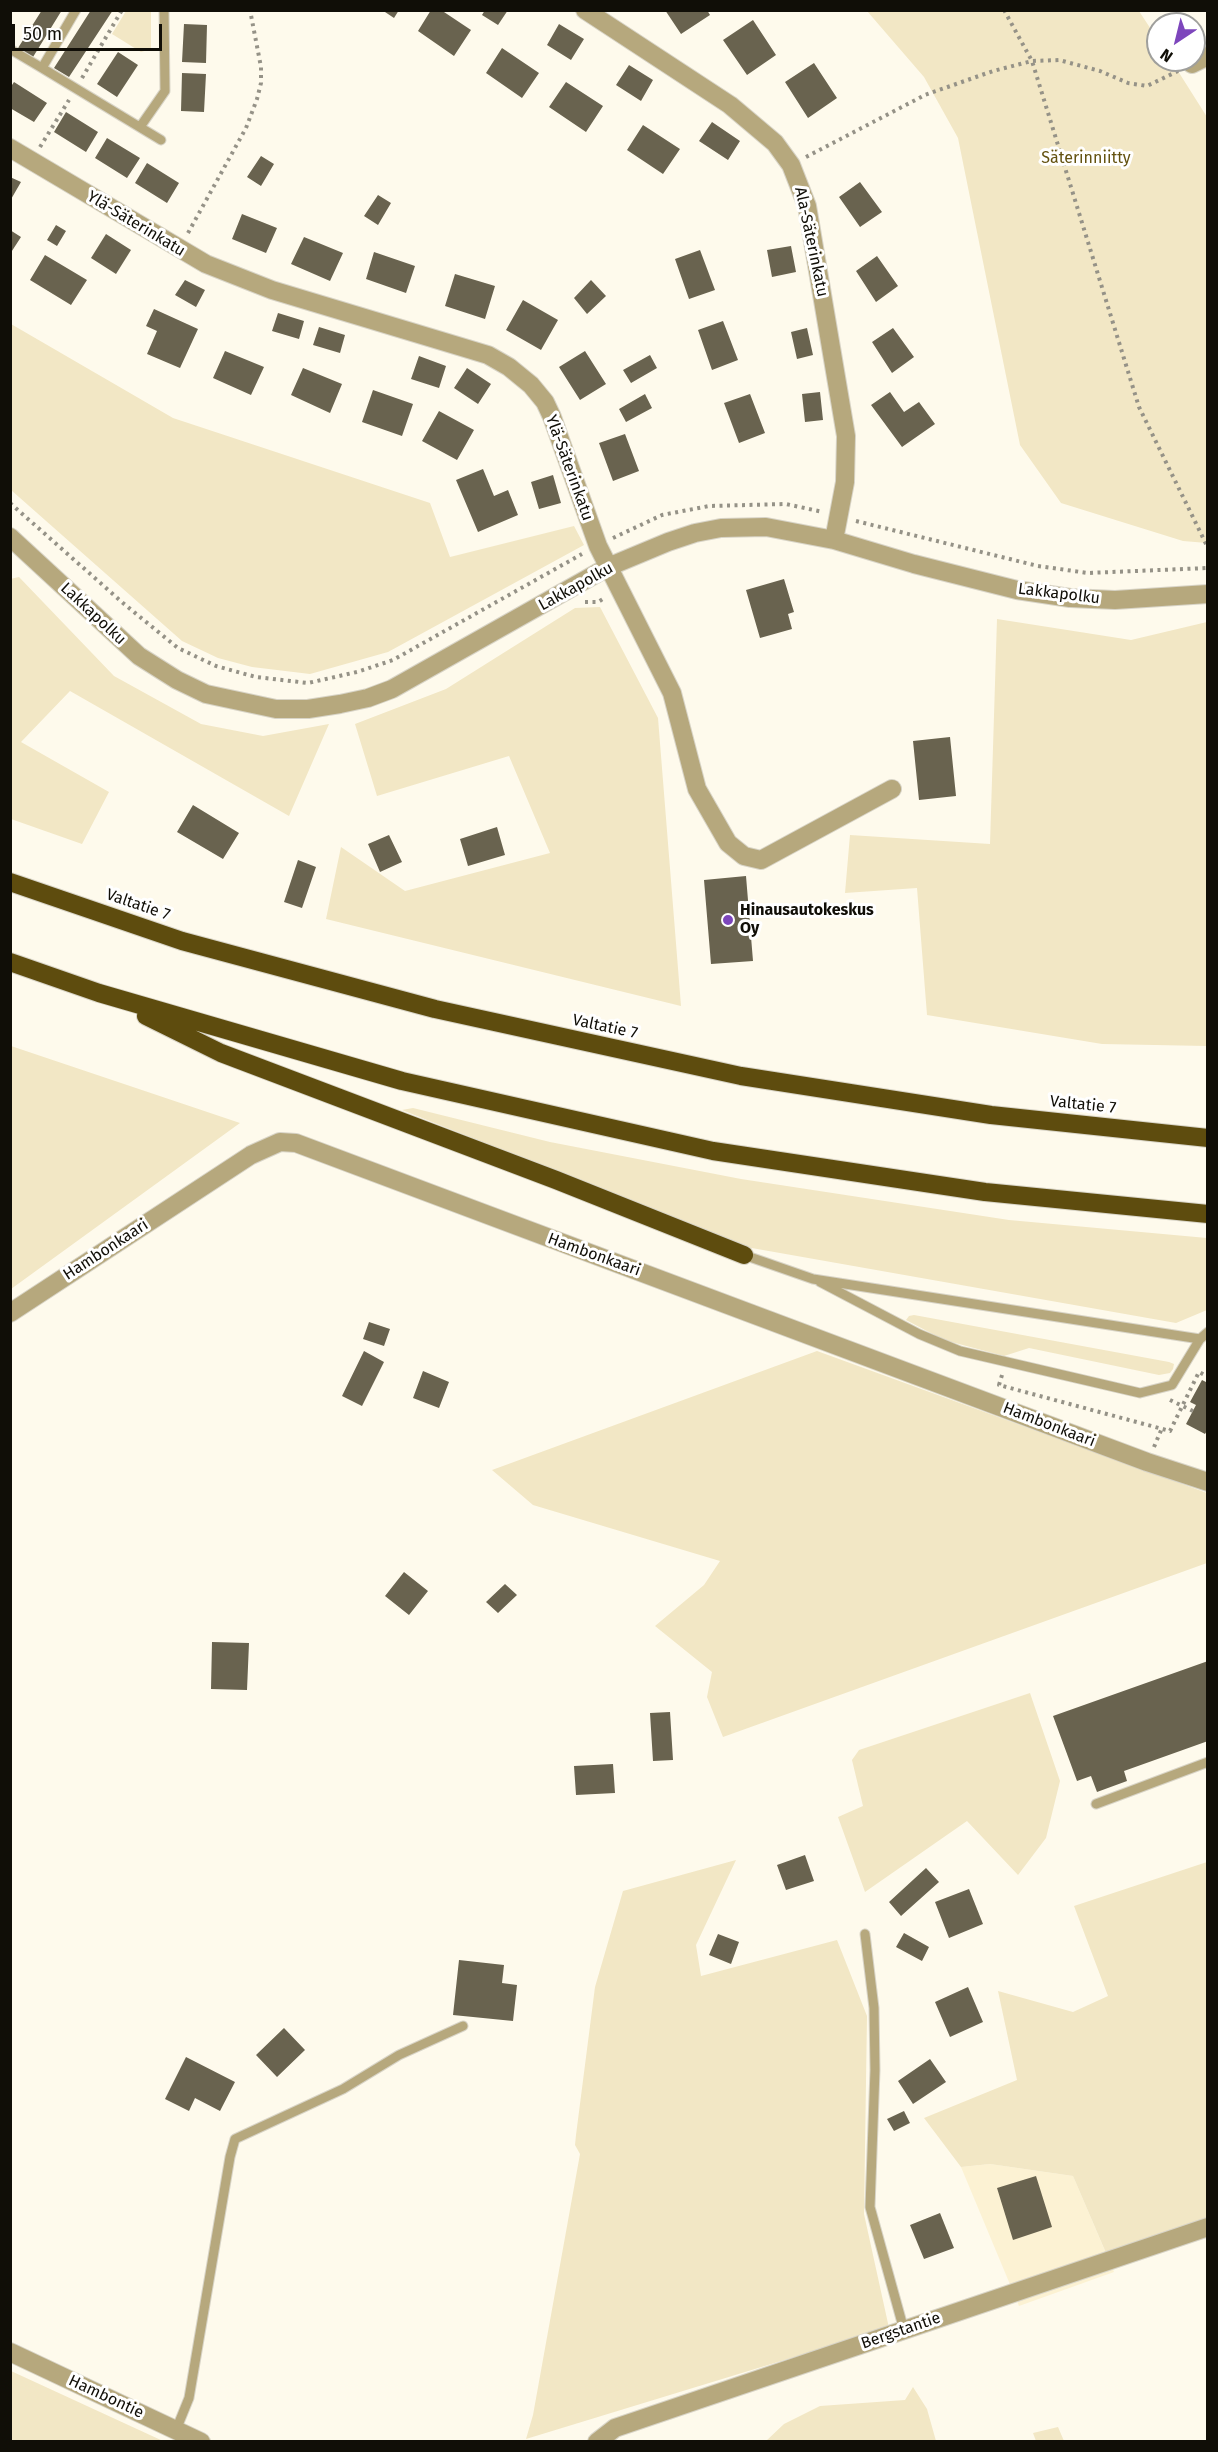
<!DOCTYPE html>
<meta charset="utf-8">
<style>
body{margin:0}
#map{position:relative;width:1218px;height:2452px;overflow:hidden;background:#fefaec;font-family:"Fira Sans",sans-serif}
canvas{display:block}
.frame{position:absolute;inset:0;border:12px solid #100e07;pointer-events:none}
.north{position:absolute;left:1146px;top:12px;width:60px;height:60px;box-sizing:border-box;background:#fff;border:2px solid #9f9f9c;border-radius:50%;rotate:215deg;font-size:16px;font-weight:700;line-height:24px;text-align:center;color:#100e07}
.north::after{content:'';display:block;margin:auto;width:21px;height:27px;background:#7d46bc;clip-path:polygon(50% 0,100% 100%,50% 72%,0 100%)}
.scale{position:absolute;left:12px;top:24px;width:150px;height:27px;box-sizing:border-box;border:3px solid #100e07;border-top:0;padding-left:8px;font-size:18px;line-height:21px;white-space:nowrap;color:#100e07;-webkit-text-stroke:4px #fff;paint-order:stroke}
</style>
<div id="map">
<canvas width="1218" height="2452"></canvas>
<div class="frame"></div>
<div class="north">N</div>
<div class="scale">50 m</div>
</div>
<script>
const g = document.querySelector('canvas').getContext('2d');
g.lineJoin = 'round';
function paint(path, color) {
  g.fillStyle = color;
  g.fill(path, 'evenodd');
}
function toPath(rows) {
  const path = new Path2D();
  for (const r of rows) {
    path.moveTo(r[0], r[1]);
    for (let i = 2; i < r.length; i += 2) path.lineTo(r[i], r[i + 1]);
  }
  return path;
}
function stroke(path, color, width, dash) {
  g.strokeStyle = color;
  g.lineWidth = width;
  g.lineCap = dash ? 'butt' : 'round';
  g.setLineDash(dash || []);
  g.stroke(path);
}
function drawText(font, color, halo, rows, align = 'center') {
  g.font = font + ' "Fira Sans",sans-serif';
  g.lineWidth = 6;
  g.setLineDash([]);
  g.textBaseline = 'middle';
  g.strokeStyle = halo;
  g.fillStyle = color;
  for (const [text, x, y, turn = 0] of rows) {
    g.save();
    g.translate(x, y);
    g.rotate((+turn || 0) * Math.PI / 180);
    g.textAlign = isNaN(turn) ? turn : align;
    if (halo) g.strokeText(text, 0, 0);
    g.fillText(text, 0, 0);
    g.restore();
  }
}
const built = toPath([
 [990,2164,1073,2176,1114,2272,1019,2306,961,2167]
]);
const green = toPath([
 [126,11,151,11,151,49,141,52,112,34],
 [867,11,1139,11,1158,40,1158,60,1171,60,1207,117,1207,543,1183,541,1061,503,1020,445,958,138,924,77],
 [11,324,173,418,430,503,450,557,574,526,584,545,388,652,310,674,252,667,218,658,182,641,11,490],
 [19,577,114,676,201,724,263,736,329,724,289,816,70,691,21,742,109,792,82,844,11,819,10,579],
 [600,607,658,718,681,1006,326,919,341,847,405,891,550,853,509,756,377,796,355,724,446,689,575,608],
 [997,619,1131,640,1207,622,1207,1046,1102,1044,927,1015,917,888,845,893,850,835,990,844],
 [11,1046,240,1123,11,1289,10,1046],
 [413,1108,550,1142,741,1179,1009,1220,1207,1238,1207,1310,1176,1323,746,1247,402,1110],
 [914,1315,1169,1362,1174,1364,1173,1369,1170,1373,1159,1375,1029,1348,1004,1356,944,1340,906,1320,909,1316],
 [817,1351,1207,1493,1207,1563,723,1737,707,1697,712,1672,655,1626,704,1585,720,1561,533,1505,492,1470],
 [1030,1693,1060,1781,1046,1838,1018,1875,967,1821,865,1892,838,1817,863,1806,852,1760,859,1750],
 [736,1860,696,1945,701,1976,837,1940,867,2016,864,2214,889,2328,526,2439,533,2415,580,2154,575,2145,576,2135,595,1987,623,1891],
 [1207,1862,1207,2218,1106,2253,1073,2176,990,2164,961,2167,924,2118,1017,2080,998,1991,1073,2012,1108,1996,1074,1906],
 [10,2371,11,2371,163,2441,11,2441],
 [913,2387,927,2409,936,2441,766,2441,784,2424,820,2406,905,2400],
 [1058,2427,1064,2441,1036,2441,1033,2433]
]);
const building = toPath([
 [42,10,62,10,33,57,18,48],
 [91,10,113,10,69,77,54,68],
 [382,10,399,10,394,18],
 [431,10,441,10,471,30,454,56,418,31],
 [485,10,508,10,498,25,482,15],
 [665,10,707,10,710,15,681,34],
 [753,20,776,55,747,75,723,40],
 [184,24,207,25,206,63,182,62],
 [559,24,584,39,571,60,547,45],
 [502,48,539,73,522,98,486,73],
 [118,52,138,65,117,97,97,84],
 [814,63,837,98,808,118,785,82],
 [629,65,653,80,641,101,616,85],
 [182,73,206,74,204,112,181,111],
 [14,82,47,103,34,122,10,108,10,88],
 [566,82,603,106,586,132,549,107],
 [66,112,98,132,86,152,54,132],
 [712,122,740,141,728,160,699,141],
 [643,125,680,149,663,174,627,150],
 [107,138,140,158,127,178,95,158],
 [261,156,274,164,261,186,247,177],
 [147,163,179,183,167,203,135,183],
 [10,177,21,182,10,201],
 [860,182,882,212,860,227,839,197],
 [378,195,391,203,378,225,364,216],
 [242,214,277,228,266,253,232,239],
 [56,225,66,231,57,246,47,240],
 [10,230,21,237,10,254],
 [106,234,131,250,116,274,91,258],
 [304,237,343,253,330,281,291,264],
 [791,246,796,272,772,277,767,250],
 [700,250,715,290,689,299,675,259],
 [374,252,415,266,406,293,366,279],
 [45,255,87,280,71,305,30,280],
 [877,256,898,286,876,302,856,271],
 [455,274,495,286,485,319,445,306],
 [185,280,205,290,196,307,175,295],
 [591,280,606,296,587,314,574,298],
 [523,300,558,320,541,350,506,330],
 [154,309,198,329,180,368,147,354,157,331,146,326],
 [278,313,304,321,299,339,272,331],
 [723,321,738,360,712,370,698,330],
 [319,327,345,335,340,353,313,345],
 [807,328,813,355,797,359,791,332],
 [893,328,914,357,892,373,872,342],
 [225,351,264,367,251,395,213,378],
 [585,351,606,384,580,400,559,367],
 [650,355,657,368,631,383,623,370],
 [419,356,446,366,439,388,411,379],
 [303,368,342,384,330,413,291,395],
 [467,368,491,384,478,404,454,388],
 [373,390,413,404,402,436,362,422],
 [820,392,823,420,805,422,802,394],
 [890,392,904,412,919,402,935,424,902,447,871,405],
 [645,394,652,408,626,422,619,409],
 [750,394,765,433,739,443,724,403],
 [439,411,474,430,457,460,422,441],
 [625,434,639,471,613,481,599,443],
 [483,469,494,496,508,490,518,515,478,532,456,480],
 [553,475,561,503,539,509,531,482],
 [784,579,794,612,788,614,792,629,760,638,746,590],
 [950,737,956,796,919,800,913,741],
 [193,805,239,833,223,859,177,832],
 [497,827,505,855,468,866,460,839],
 [389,835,402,862,380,872,368,844],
 [298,860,316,867,302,908,284,902],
 [746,876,753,961,711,964,704,880],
 [369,1322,390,1329,384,1346,363,1339],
 [364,1351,384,1362,362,1406,342,1396],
 [423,1371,449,1382,439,1408,413,1398],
 [1202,1380,1208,1383,1208,1429,1205,1434,1186,1424,1196,1405,1190,1402],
 [404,1572,428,1591,409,1615,385,1596],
 [505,1584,517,1595,498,1613,486,1602],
 [212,1642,249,1643,247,1690,211,1689],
 [1208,1661,1208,1741,1124,1771,1127,1781,1097,1792,1091,1776,1077,1781,1053,1716],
 [670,1712,673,1760,653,1761,650,1713],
 [613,1764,615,1793,576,1795,574,1766],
 [805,1855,814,1881,786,1890,777,1865],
 [926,1868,939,1882,901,1916,889,1902],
 [969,1889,983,1924,949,1938,935,1902],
 [904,1933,929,1947,922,1961,896,1947],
 [718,1934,739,1942,731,1964,709,1955],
 [459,1960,504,1965,502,1983,517,1985,513,2021,453,2015],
 [968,1987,983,2022,950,2037,935,2002],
 [284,2028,305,2050,277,2077,256,2055],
 [186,2057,235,2082,220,2111,195,2098,189,2111,165,2099],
 [930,2059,946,2082,913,2104,898,2081],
 [904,2111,910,2123,894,2131,887,2119],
 [1036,2176,1052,2227,1013,2240,997,2188],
 [940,2213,954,2248,924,2259,910,2225]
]);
const path = toPath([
 [1004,10,1032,61,1139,407,1208,548],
 [82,78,122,10],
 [40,147,69,100],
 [806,157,925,95,993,71,1032,61,1059,60,1100,71,1128,83,1147,86,1178,71],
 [188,233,246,128,257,99,261,83,261,67,250,10],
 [10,503,123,603,178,648,216,666,256,677,308,683,357,672,393,660,582,554],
 [856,521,1038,566,1088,573,1208,568],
 [613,538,662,515,709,506,786,504,823,512],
 [585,602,598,602,606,597],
 [1002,1375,999,1385,1170,1431,1199,1372,1208,1377],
 [1170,1400,1193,1411],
 [1154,1447,1162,1428]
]);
const lane = toPath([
 [76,10,42,68,161,140],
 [10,49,42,68],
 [140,127,165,91,164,10],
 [744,1255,813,1279,1200,1339,1208,1332],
 [820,1282,919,1334,960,1351,1140,1393,1172,1385,1200,1339],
 [1096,1804,1208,1762],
 [865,1934,874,2008,875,2070,870,2207,904,2330],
 [176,2430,189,2398,230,2157,235,2139,343,2089,399,2055,463,2026]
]);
const street = toPath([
 [585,10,730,105,775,143,791,165,807,206,846,436,845,482,834,540],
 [1192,64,1208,56],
 [10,148,206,264,272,290,488,355,509,367,531,385,545,402,552,417,598,546,672,693,697,789,728,843,744,856,761,860,892,789],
 [10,537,139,656,177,680,206,694,276,709,308,709,340,704,368,698,392,689,608,567,668,542,695,533,721,528,766,527,834,540,914,564,1017,590,1070,598,1115,600,1208,594],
 [10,1313,251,1155,280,1142,296,1143,1147,1462,1208,1482],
 [10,2352,201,2442],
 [597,2442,615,2428,1208,2227]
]);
const highway = toPath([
 [10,882,182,941,435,1009,741,1076,991,1115,1208,1138],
 [10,962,99,993,402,1081,713,1151,985,1192,1208,1214],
 [146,1016,221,1053,556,1180,744,1255]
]);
const markers = [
 [728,920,6,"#7d46bc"]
];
const parkNames = [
 ["Säterinniitty",1086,159]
];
const streetNames = [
 ["Ylä-Säterinkatu",136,224,31],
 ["Ala-Säterinkatu",811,242,78],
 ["Ylä-Säterinkatu",569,468,70],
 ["Lakkapolku",576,587,-29],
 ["Lakkapolku",1059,594,7],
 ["Lakkapolku",93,614,43],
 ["Valtatie 7",138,905,19],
 ["Valtatie 7",605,1027,12],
 ["Valtatie 7",1083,1105,6],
 ["Hambonkaari",106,1250,-33],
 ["Hambonkaari",594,1255,20],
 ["Hambonkaari",1049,1425,21],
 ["Bergstantie",901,2331,-19],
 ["Hambontie",106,2397,25]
];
const poiNames = [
 ["Hinausautokeskus",740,911],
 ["Oy",740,929]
];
paint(built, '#fcf2d3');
paint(green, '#f2e7c5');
paint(building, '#69634f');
stroke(lane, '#d8d4c7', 11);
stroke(street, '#d8d4c7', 20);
stroke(highway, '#d8d4c7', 20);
stroke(path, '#959287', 4, [3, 4.5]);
stroke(lane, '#b6a87d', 9);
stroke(street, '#b6a87d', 18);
stroke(highway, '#5e4c0e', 18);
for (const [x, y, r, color] of markers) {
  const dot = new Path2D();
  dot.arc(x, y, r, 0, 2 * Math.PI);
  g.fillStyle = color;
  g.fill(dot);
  stroke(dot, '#fff', 2);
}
drawText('16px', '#63510f', '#fff', parkNames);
drawText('16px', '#100e07', '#fff', streetNames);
drawText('bold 16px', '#100e07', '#fff', poiNames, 'left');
</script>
